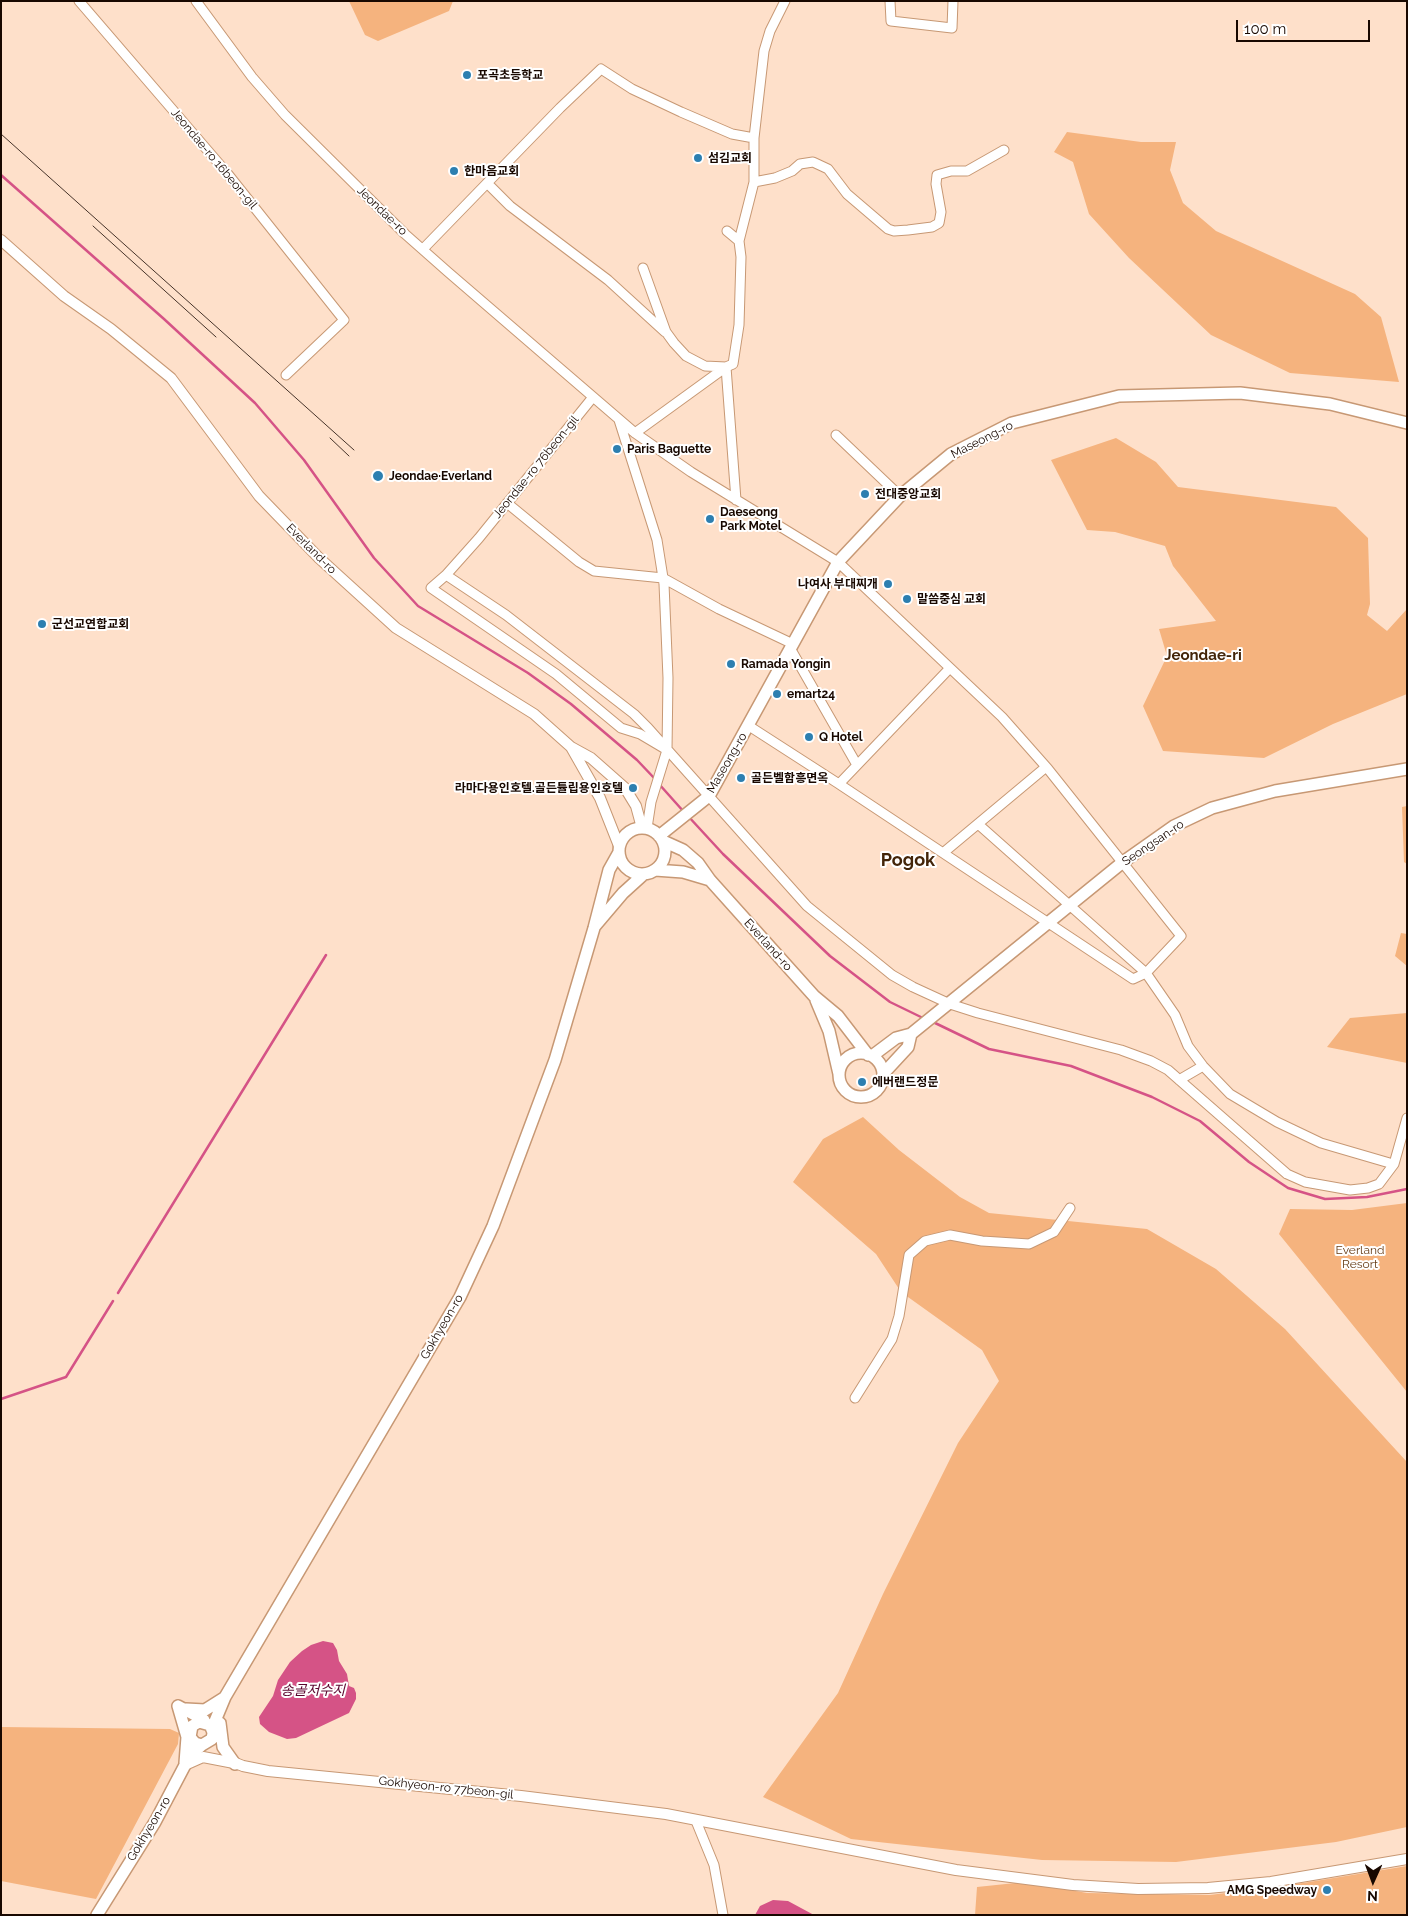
<!DOCTYPE html>
<meta charset="utf-8">
<style>
body{margin:0}
#map{position:relative;width:1408px;height:1916px;overflow:hidden;background:#fee0ca;font-family:Raleway,sans-serif}
canvas{display:block}
.frame{position:absolute;inset:0;border:2px solid #180800;pointer-events:none}
.north{position:absolute;left:1348px;top:1856px;width:50px;height:50px;-webkit-text-stroke:4px #fff;paint-order:stroke;rotate:182deg;font-size:14px;font-weight:700;line-height:20px;text-align:center;color:#180800}
.north::after{content:'';display:block;margin:auto;width:18px;height:22px;background:#180800;clip-path:polygon(50% 0,100% 100%,50% 72%,0 100%)}
.scale{position:absolute;left:1236px;top:20px;width:134px;height:22px;box-sizing:border-box;border:2px solid #180800;border-top:0;padding-left:6px;font-size:15px;line-height:18px;white-space:nowrap;color:#180800;-webkit-text-stroke:4px #fff;paint-order:stroke}
</style>
<div id="map">
<canvas width="1408" height="1916"></canvas>
<div class="frame"></div>
<div class="north">N</div>
<div class="scale">100 m</div>
</div>
<script>
const g = document.querySelector('canvas').getContext('2d');
g.lineJoin = 'round';
function paint(path, color) {
  g.fillStyle = color;
  g.fill(path, 'evenodd');
}
function toPath(rows) {
  const path = new Path2D();
  for (const r of rows) {
    if (r.length === 3) {
      path.moveTo(r[0] + r[2], r[1]);
      path.arc(r[0], r[1], r[2], 0, 2 * Math.PI);
      continue;
    }
    path.moveTo(r[0], r[1]);
    for (let i = 2; i < r.length; i += 2) path.lineTo(r[i], r[i + 1]);
  }
  return path;
}
function stroke(path, color, width, dash) {
  g.strokeStyle = color;
  g.lineWidth = width;
  g.lineCap = dash ? 'butt' : 'round';
  g.setLineDash(dash || []);
  g.stroke(path);
}
function drawText(font, color, halo, rows, align = 'center') {
  g.font = font + ' Raleway,"Noto Sans KR",sans-serif';
  g.lineWidth = 4;
  g.setLineDash([]);
  g.textBaseline = 'middle';
  g.strokeStyle = halo;
  g.fillStyle = color;
  for (const [text, x, y, turn = 0] of rows) {
    g.save();
    g.translate(x, y);
    g.rotate((+turn || 0) * Math.PI / 180);
    g.textAlign = isNaN(turn) ? turn : align;
    if (halo) g.strokeText(text, 0, 0);
    g.fillText(text, 0, 0);
    g.restore();
  }
}
const green = toPath([
 [349,1,453,1,449,11,378,41,365,35],
 [1067,132,1141,142,1176,142,1170,170,1183,203,1216,231,1355,294,1381,317,1399,382,1290,373,1211,335,1129,258,1089,214,1073,162,1054,152],
 [1116,438,1156,462,1178,487,1336,507,1368,538,1370,604,1367,615,1387,631,1407,609,1407,694,1333,724,1264,758,1163,751,1143,706,1167,656,1159,629,1216,621,1173,566,1165,546,1115,532,1087,530,1051,460],
 [1407,806,1407,864,1404,862,1402,807],
 [1401,933,1407,934,1407,966,1395,956],
 [1407,1013,1407,1063,1327,1047,1350,1018],
 [863,1117,899,1150,960,1197,989,1213,1147,1229,1216,1269,1285,1329,1407,1462,1407,1827,1336,1842,1176,1862,1042,1860,851,1839,763,1797,838,1693,883,1594,958,1443,999,1381,982,1350,901,1292,876,1254,793,1182,823,1139],
 [1407,1203,1407,1392,1279,1234,1290,1209,1352,1210],
 [1,1727,170,1729,179,1733,178,1744,96,1899,1,1881],
 [1407,1866,1407,1915,975,1915,977,1887,1025,1882,1087,1893,1210,1895,1303,1883]
]);
const water = toPath([
 [323,1641,333,1643,337,1650,339,1661,347,1674,349,1686,354,1688,356,1693,356,1699,349,1713,296,1738,287,1739,269,1732,260,1724,259,1717,273,1696,278,1680,290,1662,302,1651,311,1645],
 [773,1900,788,1901,814,1915,755,1915,760,1906]
]);
const stream = toPath([
 [1,175,164,319,255,403,304,460,374,558,418,606,528,673,571,704,637,760,656,780],
 [659,784,684,812],
 [688,816,723,854,830,956,890,1002,925,1019],
 [933,1022,989,1049,1071,1066,1152,1097,1200,1121,1249,1162,1288,1188,1325,1199,1367,1197,1407,1189],
 [118,1293,326,955],
 [1,1399,66,1377,113,1301]
]);
const minor = toPath([
 [79,1,227,173,344,320,286,375],
 [196,1,252,77,285,115,405,234,448,272,635,433,691,472,838,562,967,684,1002,717,1048,769,1181,936,1146,973,1133,979,839,784],
 [890,1,891,21,952,28,953,1],
 [754,138,764,51,770,31,785,1],
 [487,183,510,206,608,280,665,332],
 [739,241,754,182,775,178,792,171,800,164,813,162,828,169,847,194,888,229,894,231,908,230,932,227,939,223,941,212,936,184,937,175,951,171,967,171,1004,150],
 [423,249,560,108,601,69,632,89,681,112,732,134,754,138,754,182],
 [643,268,666,332,674,343,686,356,705,366,726,367,736,500],
 [619,420,657,540,664,584,668,678,667,750,651,802,647,828],
 [635,433,726,367,733,364,739,325,741,257,739,241,727,231],
 [836,435,900,496],
 [507,503,579,562,594,571,663,578,719,609,793,644],
 [446,575,479,538,593,397],
 [790,648,857,765],
 [749,726,839,784,950,668],
 [667,750,640,734,621,728,556,674,431,588,446,575,506,615,634,714,648,728,807,906,892,975,913,987,950,1004,978,1013,1121,1050,1151,1061,1168,1070,1287,1174,1305,1182,1350,1190,1368,1188,1379,1184,1394,1164,1407,1118],
 [978,824,1146,973,1175,1015,1188,1046,1203,1066,1230,1094,1277,1122,1321,1143,1393,1164],
 [943,853,1046,767],
 [1179,1080,1203,1066],
 [855,1398,892,1339,899,1316,909,1255,925,1241,950,1235,982,1241,1029,1244,1054,1232,1070,1208],
 [696,1821,714,1865,723,1915]
]);
const tertiary = toPath([
 [1,240,64,296,111,329,171,378,259,496,319,558,396,628,534,714,571,747,591,758,625,788,636,806,642,828],
 [571,747,600,798,619,846],
 [228,1760,243,1766,268,1771,521,1796,666,1814,956,1870,1073,1885,1138,1889,1208,1888,1271,1882,1407,1859],
 [185,1765,203,1757,234,1763]
]);
const secondary = toPath([
 [642,851,23],
 [659,836,709,796,838,562,900,496,951,454,1012,423,1119,396,1240,393,1330,404,1407,423],
 [663,841,683,850,698,863,710,880,814,996,838,1016,868,1055],
 [655,870,683,872,710,880],
 [595,926,623,893,644,874],
 [816,1000,829,1031,839,1074],
 [861,1075,22],
 [872,1056,896,1038,911,1034,1123,862,1174,826,1212,808,1275,791,1407,769],
 [883,1074,908,1047,911,1034],
 [178,1706,204,1720],
 [178,1706,187,1737,185,1763],
 [186,1709,205,1710,224,1698],
 [220,1723,223,1747,235,1764],
 [213,1732,210,1725,199,1722,192,1726,190,1737,195,1743,202,1745,212,1739,215,1721,225,1697,460,1297,493,1226,555,1060,594,928,609,870,618,854],
 [97,1915,155,1822,185,1765,191,1755,202,1745]
]);
const tram = toPath([
 [1,134,354,450],
 [93,226,216,337],
 [330,438,349,456]
]);
const markers = [
 [467,75,5,"#2d7fb0"],
 [698,158,5,"#2d7fb0"],
 [454,171,5,"#2d7fb0"],
 [617,449,5,"#2d7fb0"],
 [378,476,6,"#2d7fb0"],
 [865,494,5,"#2d7fb0"],
 [710,519,5,"#2d7fb0"],
 [888,584,5,"#2d7fb0"],
 [907,599,5,"#2d7fb0"],
 [42,624,5,"#2d7fb0"],
 [731,664,5,"#2d7fb0"],
 [777,694,5,"#2d7fb0"],
 [809,737,5,"#2d7fb0"],
 [741,778,5,"#2d7fb0"],
 [633,788,5,"#2d7fb0"],
 [862,1082,5,"#2d7fb0"],
 [1327,1890,5,"#2d7fb0"]
];
const poiNames = [
 ["포곡초등학교",477,75],
 ["섬김교회",708,158],
 ["한마음교회",464,171],
 ["Paris Baguette",627,449],
 ["Jeondae·Everland",389,476],
 ["전대중앙교회",875,494],
 ["Daeseong",720,512],
 ["Park Motel",720,526],
 ["나여사 부대찌개",878,584,"right"],
 ["말씀중심 교회",917,599],
 ["군선교연합교회",52,624],
 ["Ramada Yongin",741,664],
 ["emart24",787,694],
 ["Q Hotel",819,737],
 ["골든벨함흥면옥",751,778],
 ["라마다용인호텔.골든튤립용인호텔",623,788,"right"],
 ["에버랜드정문",872,1082],
 ["AMG Speedway",1317,1890,"right"]
];
const streetNames = [
 ["Jeondae-ro 16beon-gil",214,159,50],
 ["Jeondae-ro",382,211,44],
 ["Maseong-ro",982,440,-27],
 ["Jeondae-ro 76beon-gil",536,467,-51],
 ["Everland-ro",311,549,45],
 ["Maseong-ro",727,763,-60],
 ["Seongsan-ro",1153,843,-34],
 ["Everland-ro",768,945,48],
 ["Gokhyeon-ro",442,1327,-60],
 ["Gokhyeon-ro 77beon-gil",446,1788,6],
 ["Gokhyeon-ro",149,1829,-59]
];
const parkNames = [
 ["Everland",1360,1250],
 ["Resort",1360,1264]
];
const waterNames = [
 ["송골저수지",313,1691]
];
const quarterNames = [
 ["Jeondae-ri",1203,655]
];
const districtNames = [
 ["Pogok",908,861]
];
paint(green, '#f5b37e');
paint(water, '#d55386');
stroke(stream, '#d55386', 2.5);
stroke(minor, '#c79874', 11);
stroke(tertiary, '#c79874', 12);
stroke(secondary, '#c79874', 14);
stroke(minor, '#fff', 9);
stroke(tertiary, '#fff', 10);
stroke(secondary, '#fff', 11);
stroke(tram, '#463329', 1);
for (const [x, y, r, color] of markers) {
  const dot = new Path2D();
  dot.arc(x, y, r, 0, 2 * Math.PI);
  g.fillStyle = color;
  g.fill(dot);
  stroke(dot, '#fff', 2);
}
drawText('bold 12px', '#180800', '#fff', poiNames, 'left');
drawText('12px', '#180800', '#fff', streetNames);
drawText('12px', '#663b14', '#fff', parkNames);
drawText('italic 14px', '#5b052e', '#fff', waterNames);
drawText('bold 15px', '#432509', '#fff', quarterNames);
drawText('bold 18px', '#432509', '#fff', districtNames);
</script>
